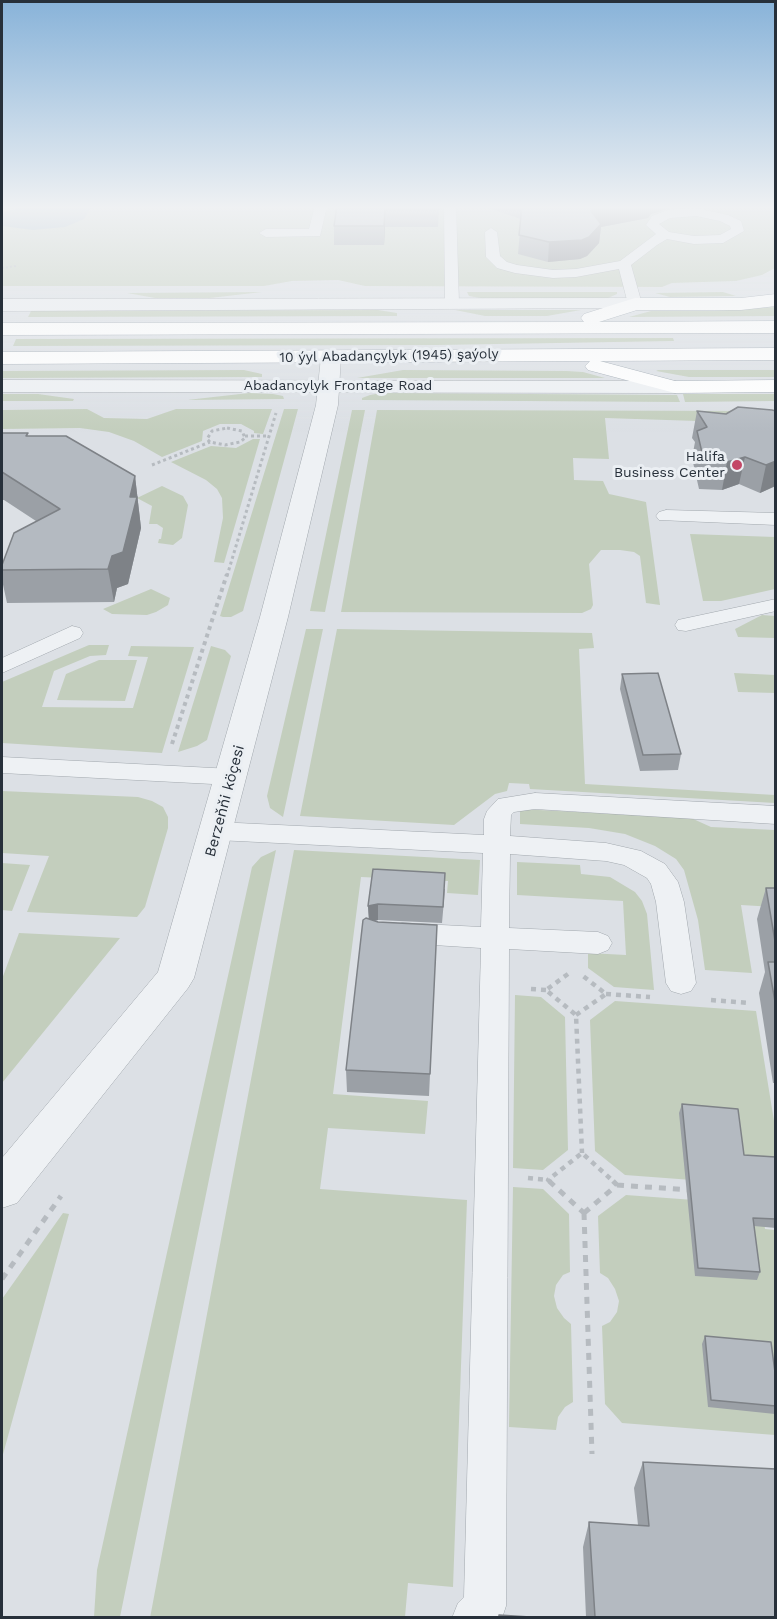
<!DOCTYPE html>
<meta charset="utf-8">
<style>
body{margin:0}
#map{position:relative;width:777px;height:1619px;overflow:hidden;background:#dce0e5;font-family:"Work Sans",sans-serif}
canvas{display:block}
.frame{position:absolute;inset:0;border:3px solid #27303a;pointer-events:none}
</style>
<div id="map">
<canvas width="777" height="1619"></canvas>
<div class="frame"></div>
</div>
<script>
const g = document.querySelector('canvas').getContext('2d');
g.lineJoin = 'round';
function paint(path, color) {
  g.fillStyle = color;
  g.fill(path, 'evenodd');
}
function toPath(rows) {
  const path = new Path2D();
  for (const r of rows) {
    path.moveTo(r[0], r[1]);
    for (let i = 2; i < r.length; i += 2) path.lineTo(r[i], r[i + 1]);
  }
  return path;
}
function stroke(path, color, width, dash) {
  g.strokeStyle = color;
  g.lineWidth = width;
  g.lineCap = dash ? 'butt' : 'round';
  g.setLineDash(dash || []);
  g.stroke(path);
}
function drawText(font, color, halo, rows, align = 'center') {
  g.font = font + ' "Work Sans",sans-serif';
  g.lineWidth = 6;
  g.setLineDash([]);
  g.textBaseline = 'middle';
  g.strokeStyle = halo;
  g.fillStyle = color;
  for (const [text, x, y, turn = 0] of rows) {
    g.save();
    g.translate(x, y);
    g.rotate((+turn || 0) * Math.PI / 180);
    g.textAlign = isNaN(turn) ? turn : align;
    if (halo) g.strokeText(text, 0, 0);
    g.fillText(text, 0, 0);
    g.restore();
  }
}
const green = toPath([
 [2,206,775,206,775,268,762,275,736,281,672,283,662,287,365,286,338,280,292,281,264,286,2,286],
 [262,292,210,298,155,298,127,293],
 [467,292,617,292,617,294,608,298,480,298,469,296],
 [723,292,736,296,670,297,655,293],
 [775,307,775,316,629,317,651,311,713,311],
 [378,310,397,313,397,316,28,317,31,311],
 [455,310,581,310,547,316,485,316],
 [673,338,674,341,438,345,13,346,16,339],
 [244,370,262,374,262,377,2,378,2,371],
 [403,370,567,371,583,372,605,378,357,378],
 [658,370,775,370,775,377,689,377,656,371],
 [249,393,273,394,283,396,284,399,187,400],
 [381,393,677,395,680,402,362,400,362,398,370,395],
 [2,394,38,394,74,399,73,401,2,401],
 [683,394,775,394,775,401,685,402],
 [87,409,104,418,147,419,176,409,272,409,263,434,254,433,254,431,241,424,220,424,203,431,202,441,162,457,134,441,109,432,80,428,2,429,2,410],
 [284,409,298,409,243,611,231,617,223,617,220,616],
 [352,410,365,410,325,612,310,611],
 [377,410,775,411,775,433,728,422,605,418,609,459,573,458,574,480,603,481,609,494,646,502,660,605,646,603,640,556,634,552,620,550,601,550,589,564,593,605,591,609,582,613,341,612],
 [253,439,260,439,224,563,214,562,223,518,222,498,217,489,206,480,171,462,211,446,236,448],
 [162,486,183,496,188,505,182,538,173,545,158,543,159,539,161,539,163,528,157,524,149,524,152,506,137,498],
 [690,534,775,537,775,589,721,601,703,601],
 [151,589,170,598,168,605,156,612,147,615,112,614,103,609],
 [762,615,775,616,775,638,738,637,735,629],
 [306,629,323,629,283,817,270,808,267,796],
 [337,629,592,633,594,648,579,649,585,784,775,795,775,803,530,789,529,784,509,783,507,791,495,794,454,825,300,816],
 [89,645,109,645,106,655,90,656,54,671,42,707,133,708,148,657,128,656,131,646,194,647,162,753,2,743,2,682],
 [211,646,225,650,231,656,207,740,197,746,178,752],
 [99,660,137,660,125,701,57,700,66,674],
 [734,673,775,675,775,693,738,692],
 [2,791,138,797,152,801,163,807,168,817,168,828,145,907,137,917,27,912,49,856,2,853],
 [520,809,691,818,711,827,775,830,775,907,741,905,752,973,705,970,698,920,684,870,676,859,655,846,625,834,589,828,520,824],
 [276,850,120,1617,94,1617,97,1570,252,867,261,857],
 [294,850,480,860,478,895,447,893,448,881,361,877,333,1094,428,1101,425,1134,328,1128,320,1189,467,1200,453,1587,408,1583,405,1617,150,1618],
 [517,862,580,865,581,874,610,877,635,892,642,901,647,914,654,990,614,987,588,968,588,953,626,955,623,901,517,895],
 [2,863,30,865,12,911,2,910],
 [19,933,120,938,2,1083,2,979],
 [515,995,541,997,565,1017,568,1150,543,1170,513,1168],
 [615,1001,756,1011,776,1133,775,1161,759,1185,625,1175,595,1151,590,1020],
 [513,1187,543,1189,569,1214,570,1272,563,1275,556,1285,554,1296,557,1308,564,1318,571,1324,573,1402,565,1407,558,1417,556,1430,509,1427],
 [626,1195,762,1205,765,1229,775,1230,775,1435,622,1423,605,1404,602,1326,610,1322,617,1312,619,1301,615,1289,608,1278,600,1273,598,1216],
 [63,1213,69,1214,2,1458,2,1299]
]);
const water = toPath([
 [30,206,92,206,84,219,65,227,33,230,2,226,2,212]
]);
const pathFar4 = toPath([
 [769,206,776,221],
 [2,268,16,266]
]);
const pathFar3 = toPath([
 [227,428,242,431,245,438,240,442,225,445,210,442,207,439,212,431,227,428],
 [245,436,267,436],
 [152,465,210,442],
 [227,576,276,413]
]);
const pathFar2 = toPath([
 [172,744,227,574]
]);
const pathFar1 = toPath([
 [568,974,546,990,576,1015,582,1153],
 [531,989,546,990],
 [606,994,650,997],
 [711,1000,749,1003],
 [576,1015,606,994,583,976],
 [528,1178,548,1180],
 [551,1182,548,1180,582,1153,614,1182]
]);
const path = toPath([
 [549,1181,584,1213],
 [617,1185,691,1190],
 [584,1213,592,1454],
 [584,1213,617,1185,613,1181],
 [2,1279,61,1196]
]);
const service = toPath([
 [315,206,327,206,320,236,266,237,259,233,266,229,309,229,315,206],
 [444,206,456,206,459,303,452,307,445,303,444,206],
 [696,208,728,215,741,221,744,231,723,243,694,244,667,239,657,245,631,265,642,304,635,308,628,304,619,269,576,277,553,278,515,273,497,268,486,257,485,232,491,228,497,232,500,256,507,262,517,265,553,270,576,269,620,261,656,234,646,225,652,216,668,210,696,208],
 [696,216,720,221,730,226,731,229,720,235,694,236,669,232,659,224,670,218,696,216],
 [666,510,776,513,776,525,659,520,656,516,659,512,666,510],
 [776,599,776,611,686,631,678,630,675,625,678,620,776,599],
 [72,626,80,628,83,633,80,638,2,673,2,658,72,626],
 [2,757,232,769,241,771,244,777,241,783,232,785,2,773,2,757],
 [535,793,776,806,776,824,535,809,514,812,511,815,510,836,606,843,641,851,665,864,678,882,684,902,696,983,691,991,681,994,671,991,666,983,656,902,651,884,647,878,624,865,606,861,510,854,509,928,598,932,608,936,612,943,608,950,598,954,509,949,506,1606,502,1618,452,1618,458,1603,464,1597,481,948,402,943,392,940,388,933,392,926,402,923,481,927,483,853,217,840,208,837,204,831,208,825,217,822,484,835,484,819,487,811,498,799,535,793]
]);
const minor = toPath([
 [635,298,642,300,644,304,642,308,2,311,2,299,635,298],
 [2,380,675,381,682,383,686,387,682,391,675,393,2,392,2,380]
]);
const tertiary = toPath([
 [331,351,338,353,341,357,338,405,288,617,194,978,188,988,17,1203,2,1208,2,1158,158,972,260,617,316,405,321,357,324,353,331,351]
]);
const primary = toPath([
 [776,294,776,306,741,310,637,310,599,322,776,321,776,333,2,335,2,323,584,322,581,318,584,314,635,298,741,298,776,294],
 [776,348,776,360,600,361,675,381,776,380,776,392,675,393,588,370,585,366,590,361,2,364,2,352,776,348]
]);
const wall = toPath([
 [337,206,439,209,438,227,385,227,384,245,334,245,334,226],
 [482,206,674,206,673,207,651,214,648,218,601,227,599,243,587,256,580,259,548,262,518,254,521,219],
 [697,411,726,414,776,411,776,486,760,493,739,484,722,490,699,489,692,458,695,442,692,438],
 [2,433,28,436,135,476,141,528,128,584,117,588,114,602,7,603,2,580,2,565,36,521,4,500,2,500],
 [622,674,681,754,678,770,640,771,620,689],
 [373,869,445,889,442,923,378,920,374,921,378,922,437,925,429,1096,347,1092,346,1070,369,919,368,906],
 [766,888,776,888,776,1083,773,1083,759,993,765,972,757,919],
 [682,1104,744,1155,776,1157,776,1228,754,1226,760,1272,757,1280,695,1276,679,1113],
 [705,1336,776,1380,775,1414,708,1407,702,1344],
 [643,1462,776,1617,586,1617,583,1547,589,1522,638,1525,634,1488]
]);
const shadedWall = toPath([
 [619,206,674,206,673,207,651,214,648,218,601,227,599,243,587,256,580,259,548,262,549,242,591,211],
 [385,209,385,227,384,245,384,226],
 [745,457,739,484,722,490,727,462],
 [776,461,776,481,775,486,760,493,766,465],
 [135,476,141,528,128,584,117,588,114,602,108,569],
 [378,904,378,920,369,922,368,906]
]);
const building = toPath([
 [337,206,439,206,439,209,385,209,384,226,334,226,337,206],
 [522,206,619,206,591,211,601,224,589,237,582,240,549,242,519,235,522,206],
 [738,407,772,410,776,411,776,461,766,465,745,457,727,462,704,461,697,431,707,427,697,411,726,414,738,407],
 [2,433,28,433,26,436,66,436,135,476,130,497,137,497,123,552,112,556,108,569,2,570,2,565,14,533,60,509,2,472,2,433],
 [658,673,681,754,643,755,622,674,658,673],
 [373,869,445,873,443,907,378,904,368,906,373,869],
 [766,888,776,888,776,947,766,888],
 [366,918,378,922,437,925,430,1074,346,1070,363,920,366,918],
 [768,962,776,962,776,1007,768,962],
 [682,1104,738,1109,744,1155,776,1157,776,1219,753,1218,760,1272,698,1268,682,1104],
 [705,1336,771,1342,776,1380,776,1406,711,1400,705,1336],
 [643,1462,776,1469,776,1617,595,1617,589,1522,649,1526,643,1462],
 [499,1615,530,1617,499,1617,499,1615]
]);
const markers = [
 [737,465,6,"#c34766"]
];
const farStreetnames = [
 ["10 ýyl Abadançylyk (1945) şaýoly",389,356,-1],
 ["Abadancylyk Frontage Road",338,386]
];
const farPoinames = [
 ["Halifa",725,457],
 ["Business Center",725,473]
];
const streetNames = [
 ["Berzeňňi köçesi",225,801,-75]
];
paint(green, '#c3cebd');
paint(water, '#99b1c3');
stroke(service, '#a2a8ae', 1);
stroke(minor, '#a2a8ae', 1);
stroke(tertiary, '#a2a8ae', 1);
stroke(primary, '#9ca6b0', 1);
stroke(pathFar4, '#b6bbc0', 2, [2, 2]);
stroke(pathFar3, '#b6bbc0', 3, [3, 3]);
stroke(pathFar2, '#b6bbc0', 4, [4, 4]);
stroke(pathFar1, '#b6bbc0', 4.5, [5, 5]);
stroke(path, '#b6bbc0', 5, [7, 7]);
paint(service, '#eef1f4');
paint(minor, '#eef1f4');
paint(tertiary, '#eef1f4');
paint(primary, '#fff');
paint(wall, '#9ba0a6');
paint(shadedWall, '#7e8287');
paint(building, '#b4bac1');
stroke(building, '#7e8287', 1.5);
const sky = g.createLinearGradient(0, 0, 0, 432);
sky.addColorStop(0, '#88b3d9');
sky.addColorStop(0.48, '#eff1f3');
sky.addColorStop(1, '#eff1f300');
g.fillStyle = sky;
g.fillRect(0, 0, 777, 432);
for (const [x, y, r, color] of markers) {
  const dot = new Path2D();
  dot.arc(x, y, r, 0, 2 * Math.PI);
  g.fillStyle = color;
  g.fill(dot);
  stroke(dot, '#ebeff3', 2);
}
drawText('14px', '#27303a', '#ebeff3', farStreetnames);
drawText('14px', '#27303a', '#ebeff3', farPoinames, 'right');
drawText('15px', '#27303a', '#ebeff3', streetNames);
</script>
